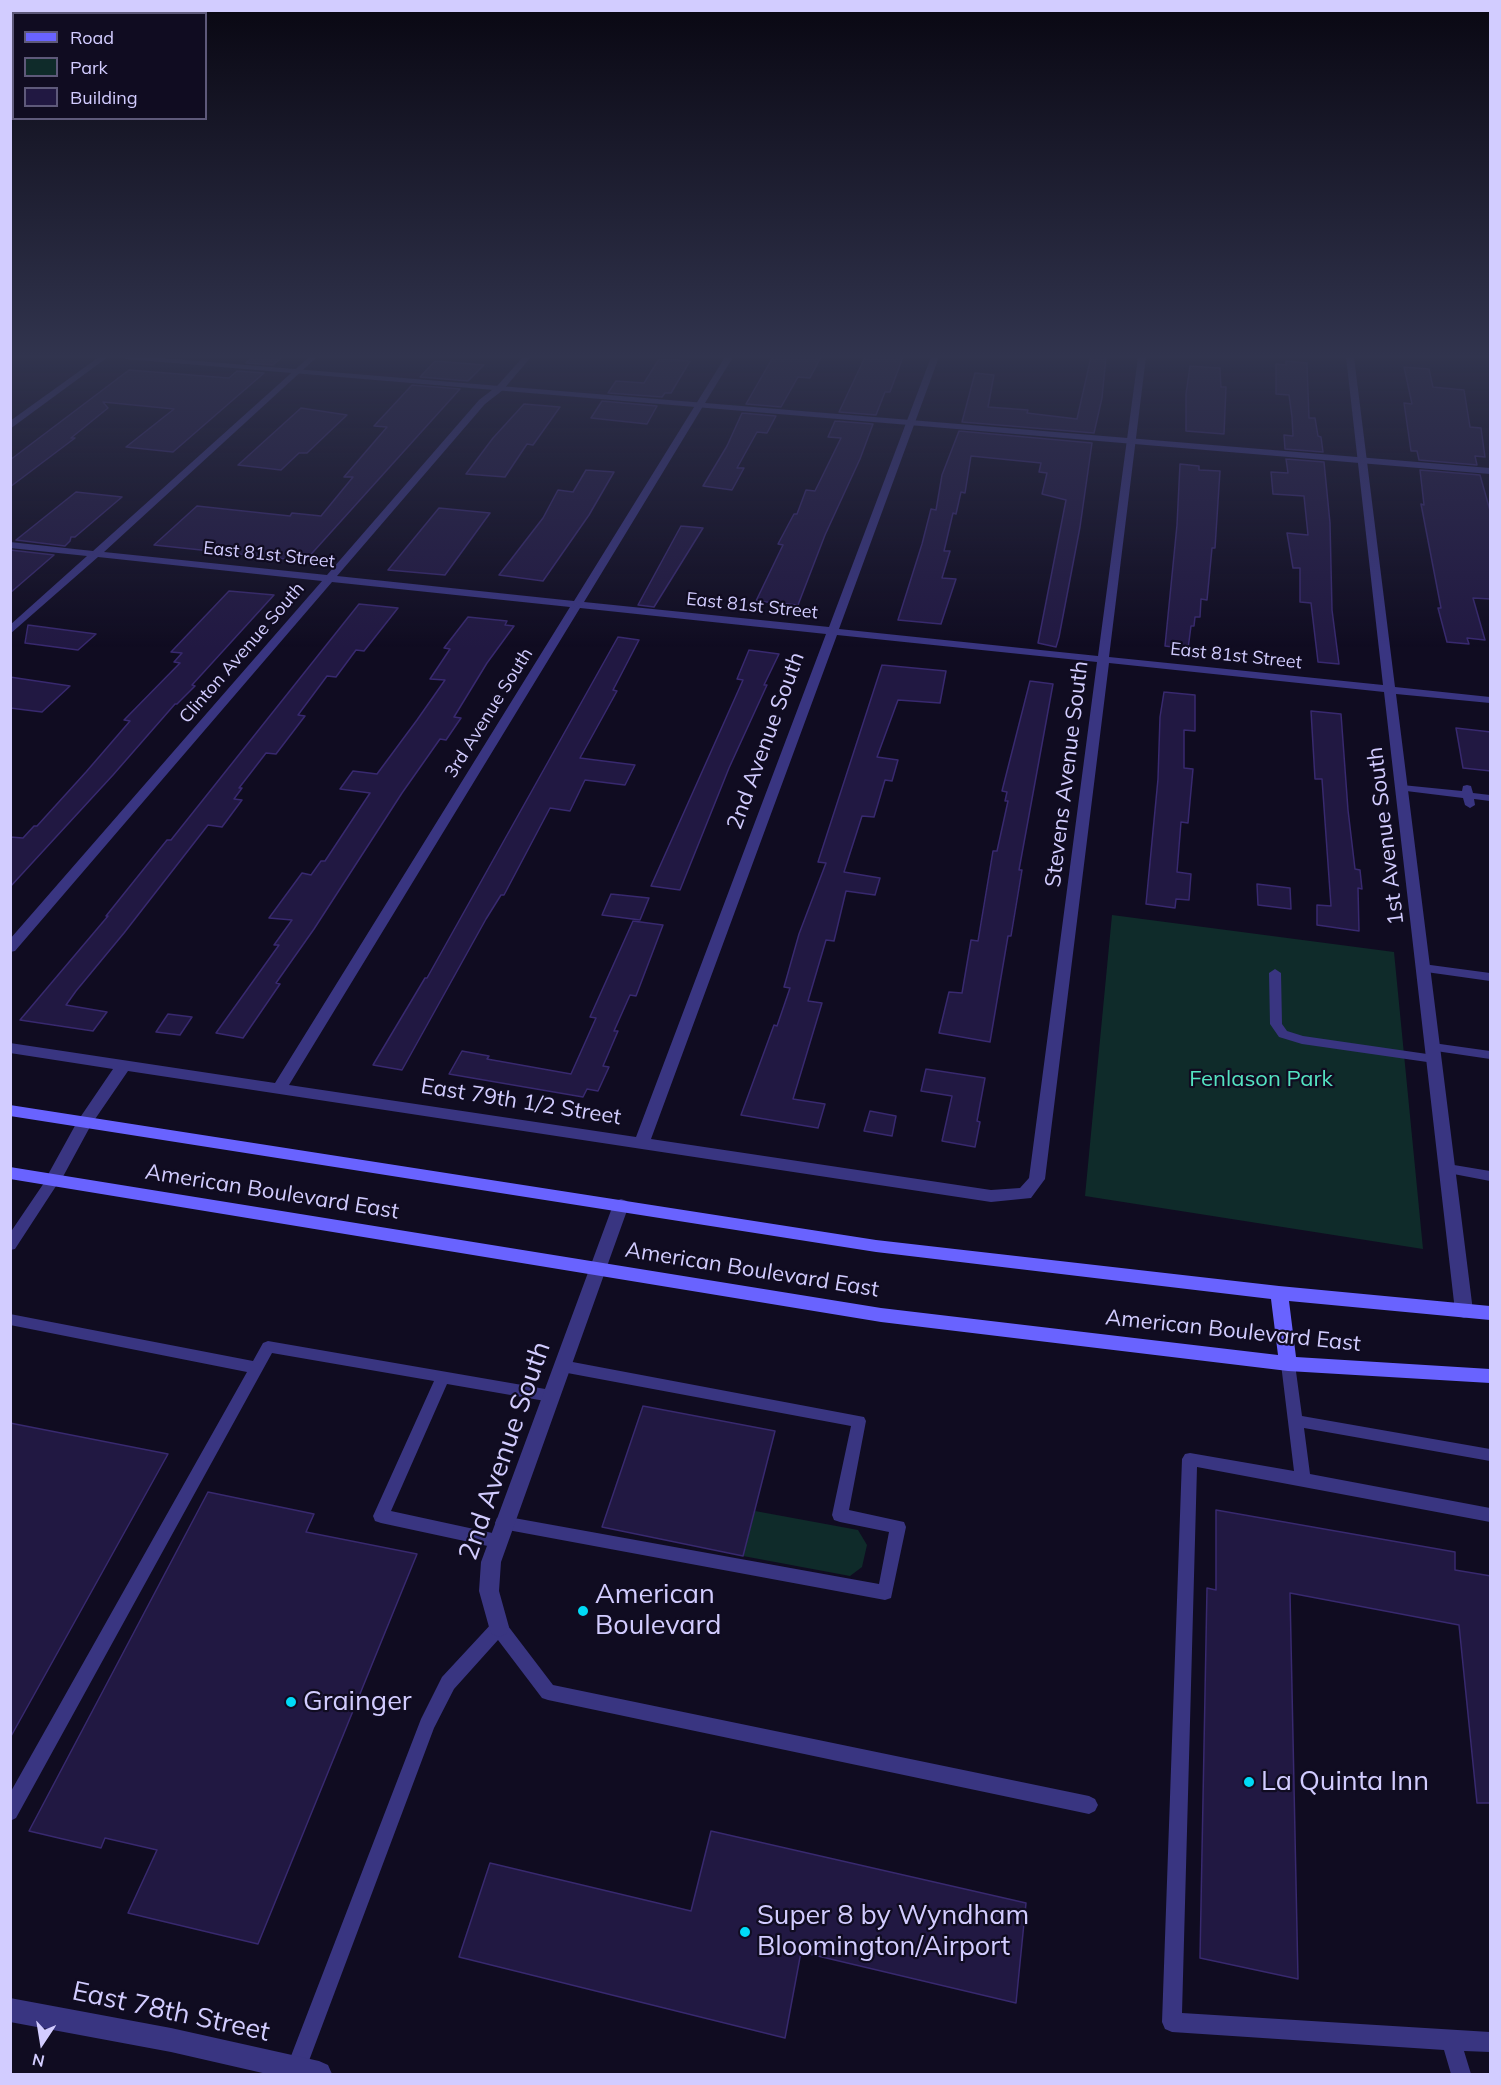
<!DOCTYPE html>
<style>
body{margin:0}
#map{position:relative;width:1501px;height:2085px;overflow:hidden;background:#100c21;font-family:Mulish,sans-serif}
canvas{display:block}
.frame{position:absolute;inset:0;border:12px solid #d2ccff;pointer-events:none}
.legend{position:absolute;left:12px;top:12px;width:195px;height:108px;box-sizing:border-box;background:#100c21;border:2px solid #5e597a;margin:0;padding:8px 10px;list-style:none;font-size:18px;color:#d2ccff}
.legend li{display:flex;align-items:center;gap:12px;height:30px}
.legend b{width:30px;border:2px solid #5e597a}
.north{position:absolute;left:12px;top:2013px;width:60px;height:60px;-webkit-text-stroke:4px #100c21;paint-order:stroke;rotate:192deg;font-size:16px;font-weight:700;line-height:24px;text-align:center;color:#d2ccff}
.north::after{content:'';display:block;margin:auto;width:21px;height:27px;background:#d2ccff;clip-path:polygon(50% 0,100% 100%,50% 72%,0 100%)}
</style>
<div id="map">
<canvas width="1501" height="2085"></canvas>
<div class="frame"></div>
<ul class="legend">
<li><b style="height:8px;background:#6963ff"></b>Road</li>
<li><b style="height:16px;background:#0f2b2a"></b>Park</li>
<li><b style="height:16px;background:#211842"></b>Building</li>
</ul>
<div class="north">N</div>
</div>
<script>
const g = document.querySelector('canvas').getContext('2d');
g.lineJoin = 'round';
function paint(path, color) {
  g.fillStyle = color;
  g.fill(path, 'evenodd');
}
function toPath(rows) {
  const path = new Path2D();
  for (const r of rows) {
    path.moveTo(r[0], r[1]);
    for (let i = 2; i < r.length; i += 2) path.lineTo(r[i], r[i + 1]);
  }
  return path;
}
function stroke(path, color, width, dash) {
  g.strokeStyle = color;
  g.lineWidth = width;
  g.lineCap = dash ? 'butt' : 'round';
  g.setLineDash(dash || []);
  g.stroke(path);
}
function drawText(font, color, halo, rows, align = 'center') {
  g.font = font + ' Mulish,sans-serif';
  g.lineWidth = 4.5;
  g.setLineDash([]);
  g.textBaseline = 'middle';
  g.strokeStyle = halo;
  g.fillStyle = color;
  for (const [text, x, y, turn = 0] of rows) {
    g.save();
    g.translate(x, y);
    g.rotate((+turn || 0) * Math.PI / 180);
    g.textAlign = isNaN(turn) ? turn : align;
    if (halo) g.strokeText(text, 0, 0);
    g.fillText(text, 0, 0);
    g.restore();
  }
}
const green = toPath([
 [1112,915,1394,952,1423,1249,1085,1196],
 [755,1511,858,1530,867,1545,862,1567,850,1576,743,1556]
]);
const building = toPath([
 [253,357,282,357,273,365,246,363,253,357],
 [773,357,821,357,810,378,798,377,781,407,746,404,773,357],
 [865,357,903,357,890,392,885,392,876,415,839,412,865,357],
 [1091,357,1106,357,1102,398,1094,433,962,422,975,373,994,375,988,407,1028,410,1027,413,1077,419,1091,357],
 [659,359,690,361,671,393,665,393,662,397,608,393,616,381,644,383,659,359],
 [435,361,484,365,468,381,420,377,435,361],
 [1286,361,1307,363,1309,418,1315,418,1318,436,1321,437,1323,452,1285,449,1284,435,1293,436,1292,417,1289,395,1276,394,1276,364,1286,365,1286,361],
 [1190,366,1220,368,1221,387,1226,387,1224,434,1186,431,1186,394,1190,366],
 [1404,367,1429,369,1433,387,1464,390,1470,427,1481,428,1485,457,1475,456,1477,465,1419,460,1417,451,1411,451,1404,403,1412,404,1404,367],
 [129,370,229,378,237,371,264,373,173,452,126,447,174,409,103,402,108,408,71,438,75,438,10,487,10,460,129,370],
 [412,385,460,389,305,561,154,545,197,506,290,516,292,513,321,516,353,477,344,477,387,427,374,426,412,385],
 [602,401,657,406,647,424,591,418,602,401],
 [524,404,560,407,533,445,527,444,505,477,466,474,493,438,524,404],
 [301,408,347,415,307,453,299,453,281,470,238,465,301,408],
 [742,413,776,416,767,433,757,432,737,468,744,468,732,490,703,486,727,446,742,413],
 [835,421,873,424,860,459,825,535,798,605,756,601,783,545,778,544,794,514,797,514,806,490,815,491,841,438,828,437,835,421],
 [959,431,1092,443,1080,527,1059,637,1056,647,1038,643,1066,500,1042,494,1047,473,1039,472,1041,463,971,456,965,493,961,492,956,514,953,513,944,551,950,551,942,578,956,579,941,624,898,620,922,544,931,509,936,510,942,475,959,431],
 [1286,459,1324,462,1330,523,1332,610,1339,664,1318,662,1311,603,1300,602,1300,568,1293,568,1287,533,1308,535,1304,496,1273,494,1271,472,1288,473,1286,459],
 [1180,464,1199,466,1199,470,1220,471,1215,548,1212,548,1207,600,1201,599,1200,617,1195,617,1194,626,1191,626,1188,649,1165,646,1177,525,1180,464],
 [586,470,614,472,589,515,543,581,499,575,543,518,558,490,573,492,586,470],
 [1420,470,1480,475,1491,514,1491,599,1473,598,1485,640,1467,638,1469,644,1447,642,1438,608,1441,608,1421,504,1424,505,1420,470],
 [76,492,122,497,75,537,71,537,70,541,65,546,16,540,76,492],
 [439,508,490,513,445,575,388,570,439,508],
 [681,526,703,528,654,607,638,605,681,526],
 [10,550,54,555,10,593,10,550],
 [229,591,274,595,192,685,195,686,177,704,175,704,113,775,10,887,10,837,23,838,34,826,37,826,86,772,130,721,124,720,180,663,174,662,182,653,171,652,229,591],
 [359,604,398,608,364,651,356,650,336,677,327,676,298,715,305,716,276,754,266,753,239,788,242,788,234,799,242,800,222,827,208,825,124,933,76,991,66,1005,107,1012,93,1031,20,1020,108,916,106,916,167,840,171,840,359,604],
 [468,617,507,621,505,625,514,626,487,663,454,717,461,718,446,740,440,739,402,793,314,929,276,983,280,984,243,1038,216,1033,279,945,274,945,292,920,269,918,302,873,311,875,321,861,325,861,370,793,340,789,353,771,377,774,417,720,445,680,430,679,450,649,444,648,468,617],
 [28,625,96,634,78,650,25,643,28,625],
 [618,637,639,640,613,690,617,691,580,758,635,765,625,785,585,780,570,811,550,808,504,895,501,895,486,919,402,1070,373,1065,425,978,427,978,618,637],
 [749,650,779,654,764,685,767,685,729,768,680,890,651,886,743,680,737,679,749,650],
 [882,665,946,671,940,703,898,700,877,757,898,760,892,781,885,780,874,817,862,816,844,872,880,878,875,895,846,891,834,941,826,940,808,1001,822,1003,793,1099,825,1104,818,1128,741,1115,774,1025,777,1026,790,988,784,987,799,934,826,863,818,862,882,665],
 [10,677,70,686,42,712,10,708,10,677],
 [1030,681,1053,684,1019,870,1022,870,1011,936,1008,936,990,1042,939,1033,949,992,962,993,971,940,978,941,993,851,997,851,1008,801,1005,801,1007,792,1002,791,1030,681],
 [1164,692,1195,695,1195,731,1184,730,1184,768,1193,769,1188,823,1181,822,1177,872,1191,874,1189,900,1176,899,1175,908,1146,904,1158,779,1160,717,1164,692],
 [1311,711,1341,714,1348,810,1355,869,1360,870,1362,889,1358,888,1359,931,1317,925,1317,905,1331,906,1322,779,1315,779,1311,711],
 [1456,728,1491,732,1491,771,1463,768,1456,728],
 [1257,884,1290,888,1291,909,1258,905,1257,884],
 [611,894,649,898,640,920,602,915,611,894],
 [633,921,663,925,636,996,630,995,614,1031,618,1031,603,1066,609,1067,598,1091,587,1089,583,1097,449,1074,462,1051,489,1056,487,1059,571,1074,596,1018,590,1017,633,921],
 [168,1014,192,1017,180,1035,156,1032,168,1014],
 [926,1069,985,1078,977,1121,980,1122,975,1147,942,1141,952,1096,921,1091,926,1069],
 [870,1111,896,1116,892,1136,864,1131,870,1111],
 [643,1406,775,1431,743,1556,602,1527,643,1406],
 [10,1423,168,1454,10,1738,10,1423],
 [208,1492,314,1514,306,1532,417,1554,258,1944,128,1913,157,1850,105,1838,101,1848,29,1831,208,1492],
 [1216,1510,1455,1552,1455,1570,1491,1576,1491,1803,1477,1803,1459,1625,1290,1593,1298,1979,1200,1958,1207,1588,1216,1590,1216,1510],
 [711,1831,1026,1903,1016,2003,801,1952,785,2038,459,1957,490,1863,691,1911,711,1831]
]);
const service = toPath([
 [1402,785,1462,791,1463,786,1467,785,1471,786,1473,793,1490,795,1490,801,1474,799,1475,805,1470,808,1465,805,1463,798,1398,790,1398,786,1402,785],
 [1423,964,1490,973,1490,981,1419,971,1417,968,1423,964],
 [1275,969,1281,973,1282,1024,1287,1031,1303,1036,1434,1055,1440,1059,1434,1063,1302,1044,1279,1037,1270,1024,1269,973,1275,969],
 [1433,1043,1490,1051,1490,1059,1429,1050,1427,1047,1429,1044,1433,1043],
 [1448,1164,1490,1171,1490,1181,1443,1172,1442,1169,1443,1166,1448,1164],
 [53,1175,58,1177,60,1180,58,1183,15,1249,10,1250,10,1233,48,1177,53,1175],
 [10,1314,253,1361,263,1343,268,1341,551,1390,556,1392,558,1396,556,1400,551,1402,447,1384,391,1511,497,1534,503,1536,505,1541,503,1546,497,1548,381,1523,375,1521,373,1516,434,1381,272,1353,16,1818,10,1821,10,1793,247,1372,10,1325,10,1314],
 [1288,1358,1293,1360,1295,1364,1302,1416,1490,1449,1490,1461,1304,1428,1310,1474,1490,1508,1490,1522,1197,1467,1182,2013,1490,2032,1490,2052,1464,2051,1471,2074,1451,2074,1444,2050,1172,2032,1165,2029,1162,2022,1182,1459,1185,1454,1190,1453,1294,1471,1281,1364,1283,1360,1288,1358],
 [562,1360,864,1417,866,1421,849,1510,904,1522,906,1527,891,1598,885,1600,497,1528,495,1523,497,1518,503,1516,879,1584,889,1532,840,1522,834,1520,832,1515,851,1426,562,1372,557,1370,555,1366,557,1362,562,1360],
 [499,1619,505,1622,553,1685,1089,1796,1095,1799,1098,1805,1095,1811,1089,1814,548,1700,542,1698,498,1640,454,1689,434,1728,304,2074,288,2074,286,2069,421,1719,442,1677,493,1622,499,1619]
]);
const minor = toPath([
 [99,357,108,357,10,429,10,421,99,357],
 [309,357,317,357,104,552,327,575,479,400,497,386,523,357,531,357,503,390,485,404,337,576,574,601,725,357,733,357,584,602,829,627,931,357,939,357,839,629,1098,656,1138,357,1146,357,1109,657,1383,685,1346,357,1354,357,1395,687,1490,697,1490,703,1396,694,1473,1311,1470,1316,1464,1318,1458,1316,1455,1311,1384,692,1109,663,1045,1179,1031,1198,991,1202,128,1071,91,1125,59,1184,47,1184,45,1180,77,1122,113,1069,10,1053,10,1043,275,1083,570,607,332,582,15,951,10,952,10,939,322,581,98,557,10,634,10,625,87,556,10,548,10,542,93,551,309,357],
 [580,608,826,634,636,1137,289,1085,580,608],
 [837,635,1097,662,1029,1178,1020,1188,991,1190,651,1139,837,635],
 [621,1199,627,1201,629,1205,501,1562,499,1591,509,1627,506,1634,499,1637,492,1634,489,1627,479,1591,481,1562,613,1205,615,1201,621,1199],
 [10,1998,171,2028,319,2061,328,2065,332,2074,267,2074,171,2052,10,2022,10,1998]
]);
const tertiary = toPath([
 [122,357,150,357,1490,468,1490,474,126,359,122,357]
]);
const secondary = toPath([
 [10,1105,876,1240,1279,1286,1490,1306,1490,1320,1289,1301,1296,1357,1490,1369,1490,1383,1288,1371,881,1322,10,1179,10,1167,881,1308,1278,1355,1271,1299,876,1252,10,1116,10,1105]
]);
const markers = [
 [583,1611,6,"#00dbf7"],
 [291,1702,6,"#00dbf7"],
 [1249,1782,6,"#00dbf7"],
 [745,1932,6,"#00dbf7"]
];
const farStreetnames = [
 ["East 81st Street",269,555,6],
 ["East 81st Street",752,606,6],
 ["Clinton Avenue South",242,653,-49],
 ["East 81st Street",1236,656,6],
 ["3rd Avenue South",489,713,-58]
];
const streetNames = [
 ["2nd Avenue South",766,741,-70],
 ["Stevens Avenue South",1067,774,-83],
 ["1st Avenue South",1386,836,-97],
 ["East 79th 1/2 Street",521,1102,9],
 ["American Boulevard East",272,1192,9],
 ["American Boulevard East",752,1270,9],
 ["American Boulevard East",1233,1331,6]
];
const parkNames = [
 ["Fenlason Park",1261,1079]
];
const nearStreetnames = [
 ["2nd Avenue South",505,1451,-71],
 ["East 78th Street",171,2012,12]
];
const nearPoinames = [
 ["American",595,1595],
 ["Boulevard",595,1626],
 ["Grainger",303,1702],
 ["La Quinta Inn",1261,1782],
 ["Super 8 by Wyndham",757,1916],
 ["Bloomington/Airport",757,1947]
];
paint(green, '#0f2b2a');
paint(building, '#211842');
stroke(building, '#38296f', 1.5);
paint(service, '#393581');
paint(minor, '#393581');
paint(tertiary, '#393581');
paint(secondary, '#6963ff');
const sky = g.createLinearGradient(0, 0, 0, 648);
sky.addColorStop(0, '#090712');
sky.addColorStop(0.55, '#31344e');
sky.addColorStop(1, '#31344e00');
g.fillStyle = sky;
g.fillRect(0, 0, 1501, 648);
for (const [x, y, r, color] of markers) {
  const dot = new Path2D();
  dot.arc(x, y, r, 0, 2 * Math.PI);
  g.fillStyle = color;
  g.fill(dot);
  stroke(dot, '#100c21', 2);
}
drawText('18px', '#d2ccff', '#100c21', farStreetnames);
drawText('22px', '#d2ccff', '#100c21', streetNames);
drawText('22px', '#54e3c1', '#100c21', parkNames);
drawText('27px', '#d2ccff', '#100c21', nearStreetnames);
drawText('27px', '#d2ccff', '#100c21', nearPoinames, 'left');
</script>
